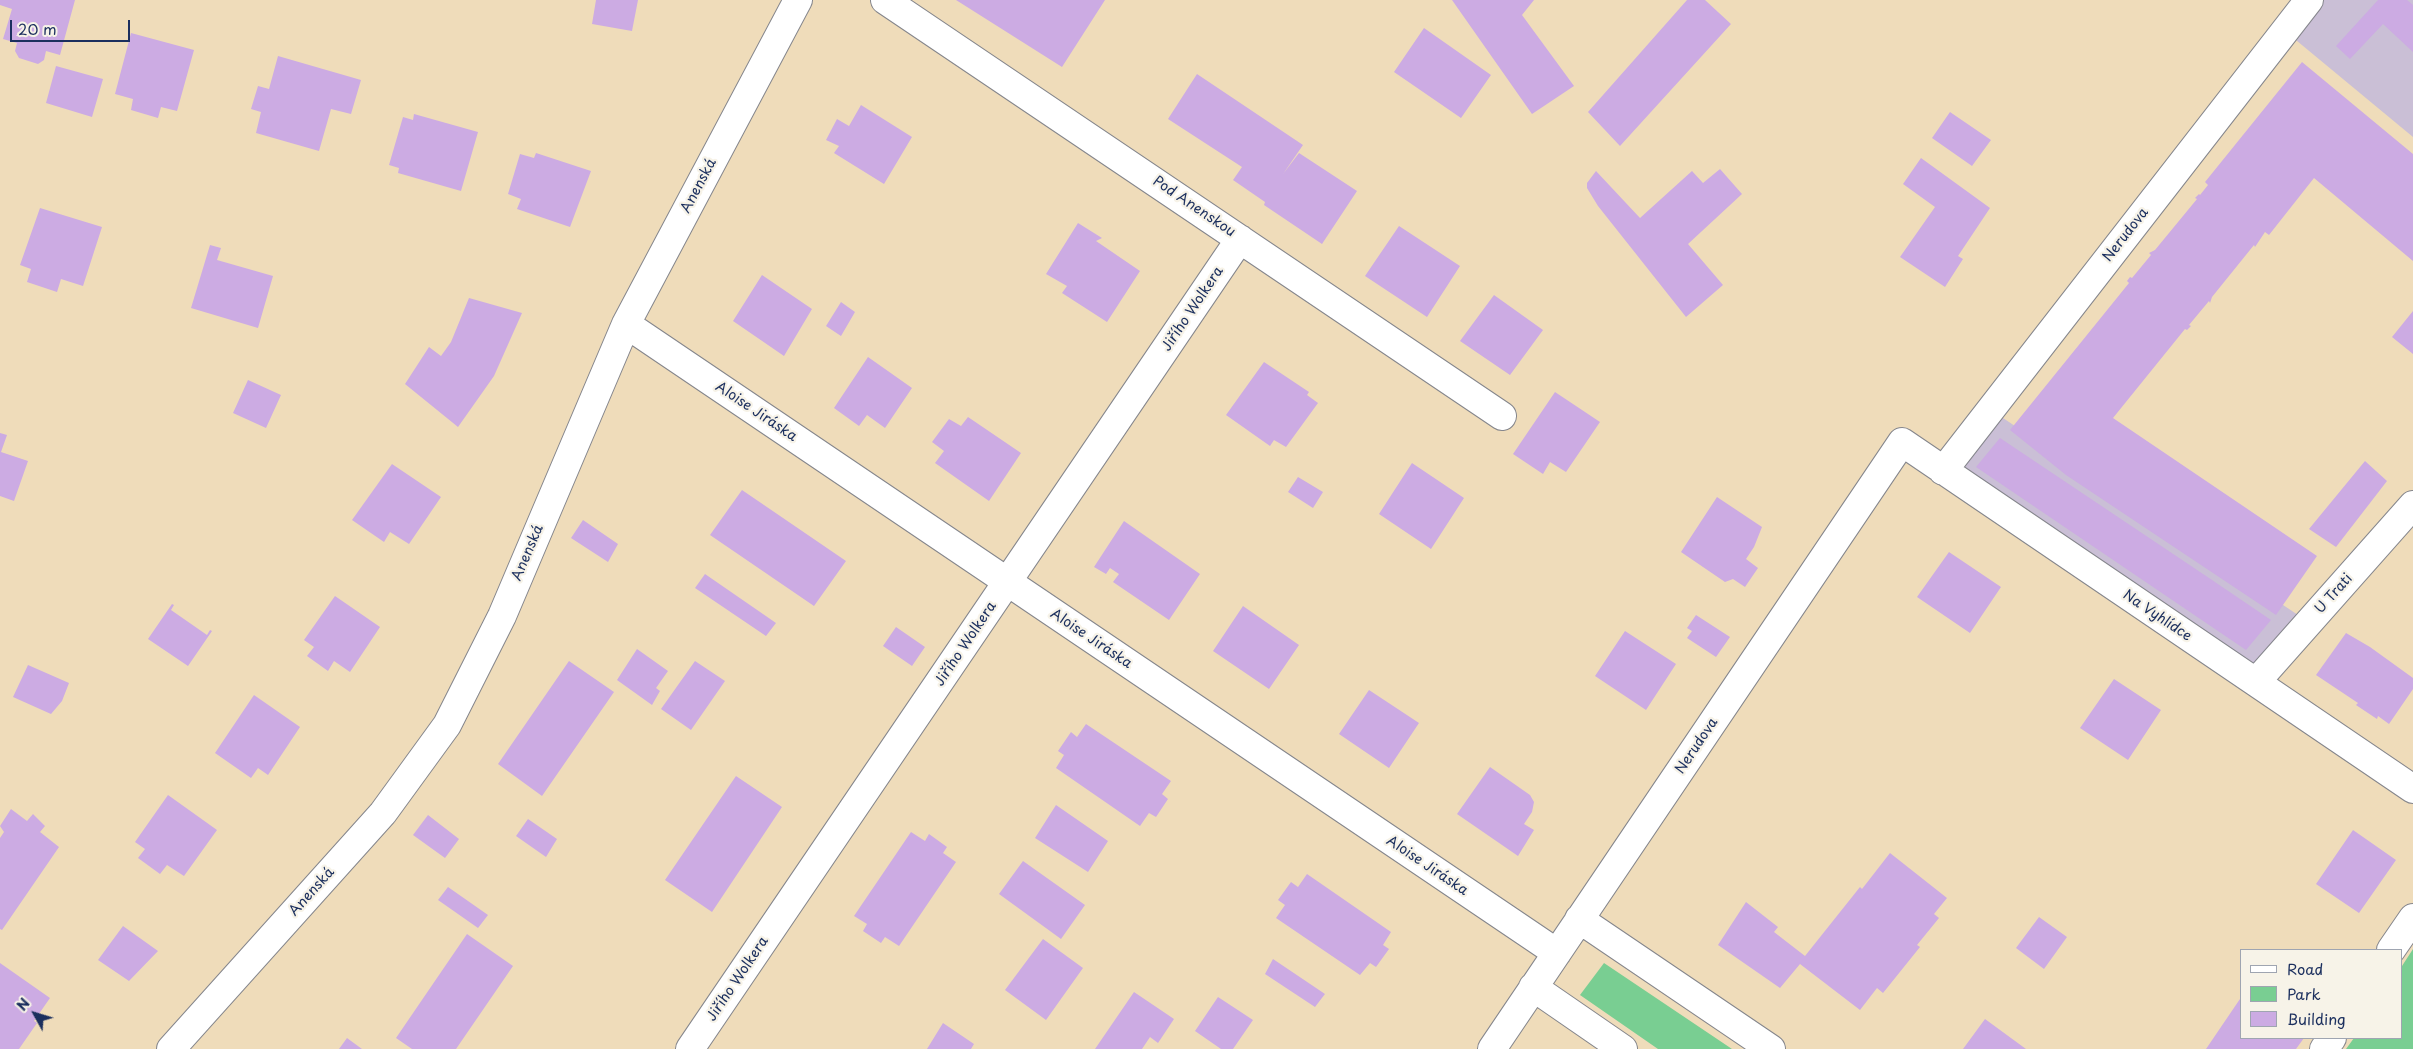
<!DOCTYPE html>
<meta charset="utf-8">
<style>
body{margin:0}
#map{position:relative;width:2413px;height:1049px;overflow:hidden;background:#efdcba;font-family:"Playpen Sans",sans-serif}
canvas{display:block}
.legend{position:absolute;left:2240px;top:949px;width:162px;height:90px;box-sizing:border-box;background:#f7f3e8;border:1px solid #9fa5b1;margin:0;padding:6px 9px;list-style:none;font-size:15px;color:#1b2f5e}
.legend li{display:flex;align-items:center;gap:10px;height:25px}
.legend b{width:25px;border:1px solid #9fa5b1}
.north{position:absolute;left:10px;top:989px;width:50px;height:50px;-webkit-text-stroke:4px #f7f3e8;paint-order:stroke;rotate:309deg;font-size:14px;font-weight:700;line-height:20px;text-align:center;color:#1b2f5e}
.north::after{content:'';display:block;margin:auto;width:18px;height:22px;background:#1b2f5e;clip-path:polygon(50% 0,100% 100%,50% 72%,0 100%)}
.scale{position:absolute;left:10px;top:20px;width:120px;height:22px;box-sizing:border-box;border:2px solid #1b2f5e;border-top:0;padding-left:6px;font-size:15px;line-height:18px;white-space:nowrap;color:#1b2f5e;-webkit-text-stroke:4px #f7f3e8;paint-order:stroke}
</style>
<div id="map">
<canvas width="2413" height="1049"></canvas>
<ul class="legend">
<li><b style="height:6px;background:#fff"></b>Road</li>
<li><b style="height:14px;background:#79ce92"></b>Park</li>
<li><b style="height:14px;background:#ccabe3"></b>Building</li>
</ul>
<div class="north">N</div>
<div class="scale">20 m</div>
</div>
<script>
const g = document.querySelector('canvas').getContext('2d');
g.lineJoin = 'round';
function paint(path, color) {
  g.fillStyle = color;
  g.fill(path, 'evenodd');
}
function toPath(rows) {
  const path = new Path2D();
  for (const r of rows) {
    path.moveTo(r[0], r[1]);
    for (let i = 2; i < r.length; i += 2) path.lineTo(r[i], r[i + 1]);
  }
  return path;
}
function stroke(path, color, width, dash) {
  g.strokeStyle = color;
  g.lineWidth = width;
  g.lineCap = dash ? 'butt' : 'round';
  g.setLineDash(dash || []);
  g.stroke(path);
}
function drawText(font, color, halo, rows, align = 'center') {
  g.font = font + ' "Playpen Sans",sans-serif';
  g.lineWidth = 4.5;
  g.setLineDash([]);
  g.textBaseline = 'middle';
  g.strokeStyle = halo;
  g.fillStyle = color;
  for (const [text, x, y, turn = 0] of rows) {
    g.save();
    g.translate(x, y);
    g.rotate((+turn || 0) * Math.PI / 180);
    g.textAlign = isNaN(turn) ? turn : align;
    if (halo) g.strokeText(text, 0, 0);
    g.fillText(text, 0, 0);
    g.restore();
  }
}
const industrial = toPath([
 [2311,0,2413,0,2413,137,2285,31],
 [1991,410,2310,623,2252,686,1943,472]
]);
const green = toPath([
 [2413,949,2413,1049,2346,1049,2354,1038,2402,1038,2402,966],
 [1604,963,1732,1049,1658,1049,1580,995]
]);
const building = toPath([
 [0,0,75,0,60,55,46,51,44,60,38,64,19,58,15,51,17,43,3,39,12,9,0,5],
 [596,0,638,0,632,31,592,24],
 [956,0,1105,0,1062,67],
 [1452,0,1534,0,1522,15,1574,86,1532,114],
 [1687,0,1705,0,1731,24,1620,146,1588,112],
 [2378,0,2407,0,2413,5,2413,52,2383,24,2350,59,2336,46],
 [1424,28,1491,75,1461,118,1394,72],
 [131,33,194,50,177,111,161,107,158,118,131,110,133,99,115,94],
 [278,56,361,80,351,114,331,109,319,151,256,133,261,112,251,109,258,86,269,89],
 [2302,62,2413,154,2413,261,2314,178,2269,235,2265,232,2255,247,2254,245,2212,297,2210,303,2209,301,2189,325,2191,326,2187,330,2185,329,2113,418,2317,556,2276,615,2066,475,2010,430,2129,283,2127,281,2130,277,2132,278,2151,255,2149,253,2155,250,2197,199,2195,198,2199,194,2200,195,2208,185,2205,182],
 [56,66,103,79,92,117,46,103],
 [1197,74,1303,145,1283,174,1299,153,1357,191,1322,244,1264,205,1265,202,1233,180,1242,167,1168,119],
 [861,105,912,137,884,184,834,153,839,146,826,140,837,119,849,126],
 [1950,112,1991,140,1972,166,1932,138],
 [414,114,478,132,461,191,398,173,399,168,389,165,403,117,413,120],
 [536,153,591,171,570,227,517,209,521,199,508,194,520,154,534,158],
 [1921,158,1990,208,1958,256,1963,259,1945,287,1900,257,1935,207,1903,184],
 [1720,169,1742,194,1688,244,1723,285,1686,317,1598,206,1587,188,1587,183,1596,171,1640,218,1692,171,1703,183],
 [40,208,102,227,83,286,61,279,57,292,27,282,31,269,20,265],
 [1078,223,1102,238,1096,241,1140,271,1107,322,1062,293,1067,286,1046,274],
 [1399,226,1460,266,1427,317,1365,276],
 [210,245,221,248,217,260,273,276,258,328,191,308],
 [762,275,812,309,784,356,733,321],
 [1494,295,1543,330,1510,375,1460,341],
 [469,298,522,313,494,376,458,427,405,384,429,347,441,356,451,342],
 [841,302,855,312,841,336,826,326],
 [2413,311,2413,354,2392,337],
 [868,357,912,388,885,428,867,415,859,426,834,408],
 [1264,362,1309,392,1307,395,1318,403,1286,447,1274,440,1270,446,1226,415],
 [248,380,281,395,266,428,233,413],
 [1555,392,1600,422,1566,472,1550,462,1543,474,1513,454],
 [968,417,1021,453,989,501,935,463,944,451,932,442,949,419,961,426],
 [0,433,7,435,1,452,28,461,14,501,0,496],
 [2000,438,2212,580,2271,620,2246,650,2215,629,1976,467],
 [2365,461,2387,481,2336,547,2309,529],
 [1412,463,1464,498,1431,549,1379,514],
 [392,464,441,497,409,544,390,532,384,542,352,520],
 [1298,477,1323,492,1313,508,1288,492],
 [742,490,846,561,814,606,710,535],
 [1717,497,1762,527,1754,547,1746,559,1758,568,1745,587,1733,579,1725,582,1681,552],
 [583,520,618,544,608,562,571,538],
 [1124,521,1200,574,1169,620,1113,582,1119,574,1110,568,1106,574,1094,567],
 [1949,552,2001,587,1970,633,1917,597],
 [705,574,776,623,766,636,695,588],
 [335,596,380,627,350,672,334,661,328,671,307,656,314,647,304,640],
 [172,604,174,605,171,610,207,635,210,630,212,631,188,666,148,639],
 [1243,606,1299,645,1269,689,1213,651],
 [1696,615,1730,637,1716,657,1687,638,1692,631,1687,628],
 [896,627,925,647,912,666,883,646],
 [1625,631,1676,664,1646,710,1595,676],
 [2346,633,2370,647,2413,678,2413,689,2389,724,2378,716,2377,719,2356,705,2358,703,2316,675],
 [637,649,668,671,656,688,660,691,652,705,617,680],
 [569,661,614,692,542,796,498,764],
 [695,661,725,681,691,730,661,709],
 [28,665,69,683,62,701,51,714,13,697],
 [2114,679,2161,710,2128,760,2080,728],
 [1369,690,1419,723,1389,768,1339,734],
 [254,695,300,727,268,775,258,768,251,778,215,753],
 [1086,724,1171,781,1162,794,1168,799,1156,817,1149,813,1140,826,1056,768,1064,755,1058,751,1071,732,1077,737],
 [1490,767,1530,795,1534,802,1532,812,1524,824,1534,830,1518,856,1457,814],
 [736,776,782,807,712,912,665,880],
 [168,795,217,830,184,876,167,865,160,874,138,858,145,849,135,842],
 [1056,805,1108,841,1088,872,1035,838],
 [11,809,27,821,33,814,45,826,40,832,59,847,2,930,0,929,0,838,4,832,0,826],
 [428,815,459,839,445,858,413,835],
 [528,819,557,839,546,857,516,836],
 [2353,830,2396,860,2359,913,2316,884],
 [911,832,925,841,929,834,947,847,943,853,956,862,899,946,885,937,881,943,863,931,867,924,854,916],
 [1890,853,1947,898,1934,914,1939,918,1917,945,1920,947,1883,993,1877,988,1860,1010,1800,964,1780,988,1718,945,1746,902,1778,927,1774,932,1805,956,1860,887,1862,889],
 [1023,861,1085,905,1061,939,999,894],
 [1307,874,1391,932,1383,945,1389,949,1376,967,1370,963,1360,975,1276,918,1285,905,1278,900,1291,882,1298,887],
 [448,887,488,915,478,928,438,900],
 [2039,917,2067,937,2044,969,2016,948],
 [123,926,158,951,129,981,98,960],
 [467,934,513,966,456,1049,412,1049,396,1038],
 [1043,939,1083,968,1046,1020,1005,990],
 [1273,959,1325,994,1315,1007,1265,974],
 [0,963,50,998,34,1021,37,1023,19,1049,0,1049],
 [1134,992,1174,1019,1158,1043,1150,1037,1142,1049,1095,1049],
 [2242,996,2242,1038,2304,1038,2296,1049,2206,1049],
 [1218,997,1253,1020,1233,1049,1221,1049,1195,1031],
 [1985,1019,2026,1049,1963,1049],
 [943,1023,974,1044,971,1049,927,1049],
 [347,1038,362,1049,339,1049]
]);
const street = toPath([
 [885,0,1502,416],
 [626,324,1557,953],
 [1943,471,2309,0],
 [2256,682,2413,505],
 [1579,919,1771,1049],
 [2391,950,2413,918],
 [1533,987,1623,1049],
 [171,1049,383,813,447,725,502,616,626,324,798,0],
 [690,1049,1240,239],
 [1492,1049,1902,442,2413,789],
 [2324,1049,2332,1038]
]);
const streetNames = [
 ["Anenská",699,186,-62],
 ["Pod Anenskou",1194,207,34],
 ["Nerudova",2126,235,-52],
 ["Jiřího Wolkera",1193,309,-56],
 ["Aloise Jiráska",756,412,34],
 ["Anenská",528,553,-67],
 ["U Trati",2334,594,-48],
 ["Na Vyhlídce",2157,616,34],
 ["Aloise Jiráska",1091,639,34],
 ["Jiřího Wolkera",966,644,-56],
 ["Nerudova",1697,746,-56],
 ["Aloise Jiráska",1427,866,34],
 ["Anenská",312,892,-48],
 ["Jiřího Wolkera",738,979,-56]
];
paint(industrial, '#cabfd6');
paint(green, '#79ce92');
paint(building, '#ccabe3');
stroke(street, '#85868c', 30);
stroke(street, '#fff', 28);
drawText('14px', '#1b2f5e', '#f7f3e8', streetNames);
</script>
